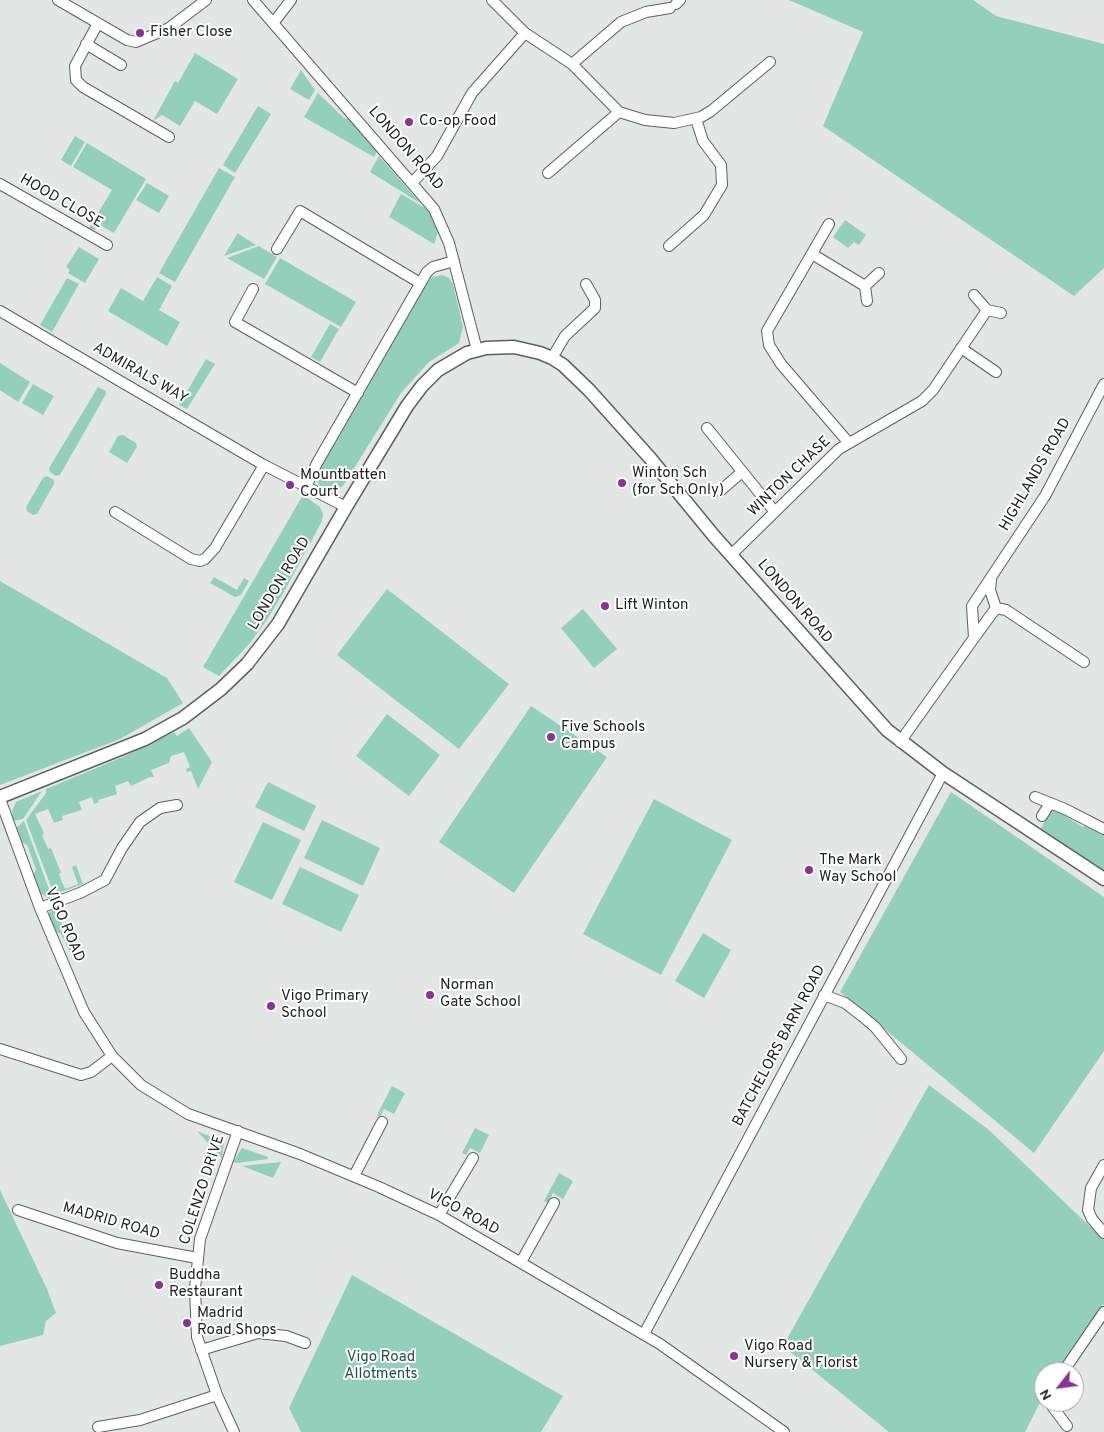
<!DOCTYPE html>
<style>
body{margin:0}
#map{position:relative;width:1104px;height:1432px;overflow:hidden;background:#e2e7e5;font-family:Overpass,sans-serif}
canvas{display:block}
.north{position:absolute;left:1034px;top:1362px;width:50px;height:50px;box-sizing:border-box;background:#fff;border:1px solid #a5a6a6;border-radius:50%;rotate:240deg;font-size:14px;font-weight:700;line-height:20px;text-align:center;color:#1f2020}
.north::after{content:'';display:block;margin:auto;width:18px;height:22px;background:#8c309b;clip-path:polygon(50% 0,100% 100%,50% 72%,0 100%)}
</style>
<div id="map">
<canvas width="1104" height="1432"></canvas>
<div class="north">N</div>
</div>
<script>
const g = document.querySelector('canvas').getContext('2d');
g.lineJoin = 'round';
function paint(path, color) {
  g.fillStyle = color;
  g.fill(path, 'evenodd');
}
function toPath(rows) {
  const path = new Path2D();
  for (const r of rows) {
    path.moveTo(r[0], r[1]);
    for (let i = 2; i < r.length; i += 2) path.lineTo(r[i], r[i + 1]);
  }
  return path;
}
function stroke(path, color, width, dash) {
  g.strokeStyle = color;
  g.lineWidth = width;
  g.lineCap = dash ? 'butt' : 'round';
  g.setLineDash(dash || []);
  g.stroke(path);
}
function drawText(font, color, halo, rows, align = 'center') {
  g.font = font + ' Overpass,sans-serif';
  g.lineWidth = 4;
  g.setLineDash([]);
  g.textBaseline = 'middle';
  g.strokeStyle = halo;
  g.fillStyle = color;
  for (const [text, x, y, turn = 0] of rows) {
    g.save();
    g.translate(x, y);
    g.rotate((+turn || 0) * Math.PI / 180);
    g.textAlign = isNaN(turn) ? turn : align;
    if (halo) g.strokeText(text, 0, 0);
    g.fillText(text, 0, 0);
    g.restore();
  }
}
const green = toPath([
 [789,0,973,0,996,16,1104,44,1104,268,1074,296,823,126,863,32],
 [195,53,238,79,217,114,195,101,180,126,162,115,153,121,175,81,178,83],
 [301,70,315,90,309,100,290,89],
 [318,93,344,118,349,119,377,152,374,157,304,117],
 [258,106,271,114,235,173,223,165],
 [75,136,85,142,71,166,61,160],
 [87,143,146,179,114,233,100,225,94,230,89,228,112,190,73,167],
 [379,156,420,203,370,172],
 [219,168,235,177,175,282,159,273],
 [147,183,169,196,159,213,136,200],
 [401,194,425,208,430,214,438,232,434,244,389,217],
 [845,220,866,235,859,245,854,242,848,248,833,237],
 [237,233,256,245,224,256,237,234],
 [259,246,277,257,264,279,227,258],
 [79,247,99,259,85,283,68,273,70,270,66,267],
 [280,258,356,302,341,327,265,284],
 [442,275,449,278,453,284,463,327,459,343,429,362,401,393,343,486,330,492,321,488,315,477,425,285,432,277],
 [157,277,172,286,159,310,180,322,167,346,108,311,121,288,143,301],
 [67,278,79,284,52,332,40,325],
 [330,324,339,329,320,362,311,357],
 [206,359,215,364,187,409,179,405],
 [0,363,30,382,18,402,0,390],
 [33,384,54,396,43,415,22,403],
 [98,387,106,391,106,394,60,475,56,476,50,472,49,468],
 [123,435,136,443,137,447,127,463,109,452,118,436],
 [47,476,54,480,54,484,37,514,33,515,27,511,26,507,43,478],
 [303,495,320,507,323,514,322,521,284,592,266,621,250,643,219,676,203,667],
 [214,577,237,590,244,578,249,581,241,595,235,597,210,583],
 [0,581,167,678,183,703,120,739,0,785],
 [387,589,509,684,459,749,337,655],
 [583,609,617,649,594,668,561,628],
 [531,706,607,757,514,893,439,842],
 [387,714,440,755,409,796,356,756],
 [189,728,212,762,198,789,191,771,187,772,186,769,190,767,184,752,171,756,169,763,151,770,154,777,150,777,131,786,128,781,115,786,117,794,98,800,99,802,94,804,92,797,79,802,82,810,62,816,63,820,54,823,48,809,35,814,44,833,42,835,48,849,51,848,59,868,61,872,59,874,65,889,78,884,72,867,76,865,83,884,58,893,53,892,26,820,46,793,46,789,125,756,174,732,177,736],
 [268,782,316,806,304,831,255,807],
 [42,791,23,819,13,821,12,811,16,802],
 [951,792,1104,897,1104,1051,1034,1153,840,992],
 [654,799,732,840,661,975,583,934],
 [1053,808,1083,827,1089,824,1104,834,1104,872,1039,831],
 [322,820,380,848,363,886,304,858],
 [24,821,50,892,50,899,40,893,33,876,36,869,27,845,21,842,16,828],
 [263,822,301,840,272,900,234,882],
 [300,867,359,895,341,932,282,904],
 [53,907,57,911,73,953,71,954,61,934,55,931,48,915],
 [703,933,731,950,704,998,675,981],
 [929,1085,989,1130,1104,1240,1104,1304,1059,1372,1044,1372,1044,1395,1025,1432,889,1432,783,1346],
 [392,1086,405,1093,394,1114,384,1109,380,1117,377,1115],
 [475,1128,489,1135,480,1153,470,1148,466,1155,462,1153],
 [197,1131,224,1142,222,1158],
 [242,1148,268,1157,268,1159,237,1163,233,1162],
 [281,1162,273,1178,242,1166],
 [559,1173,573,1181,563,1199,553,1193,548,1203,544,1201],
 [0,1190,47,1289,56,1313,46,1321,43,1335,0,1346],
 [352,1275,563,1396,541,1432,301,1432,289,1408]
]);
const minor = toPath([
 [58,0,127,40,136,42,169,28,206,0],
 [253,0,434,209,449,243,477,350],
 [492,0,525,33,572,64,619,112,645,120,674,123,701,117,711,111,770,62],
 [676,4,680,0],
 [274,22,291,0],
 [98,23,75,66,76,80,83,87,169,137],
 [86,44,121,65],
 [572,64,621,22,646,12,670,8],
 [548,173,619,112],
 [412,183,437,156,472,93,525,33],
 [0,184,107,245],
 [829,224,767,331,769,345,781,364,848,442],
 [669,246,704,215,722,185,721,165,703,141,696,119],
 [277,249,300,211,420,283],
 [812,254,865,286],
 [253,289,235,322,358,393],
 [974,295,987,310,1001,313],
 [867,301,865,286,879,273],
 [0,311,262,464,346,507],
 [961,348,996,372],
 [552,358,565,336,595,308,595,300,586,284],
 [707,428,775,512],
 [306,487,317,463,427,272,433,267,454,261],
 [720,491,742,472],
 [115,512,191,559,200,561,205,559,215,548,264,465],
 [731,555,839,449,922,401,933,390,987,310],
 [996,608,1006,610,1084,662],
 [974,638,996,608,990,590,991,580],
 [900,742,974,638,972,606,1045,496,1104,384],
 [1035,797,1065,809,1104,829],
 [0,799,40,908,84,1012,112,1056,141,1085,188,1114,300,1154,379,1187,439,1215,660,1344,784,1432],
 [1042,816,1050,803],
 [40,908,80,893,105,880,122,848,140,822,160,808,177,805],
 [824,995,845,1003,862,1016,875,1027,901,1059],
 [0,1049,81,1075,91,1072,112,1056],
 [1104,1165,1091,1188,1088,1210,1092,1219,1104,1233],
 [354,1176,382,1122],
 [18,1210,117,1243,197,1258],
 [439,1215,473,1158],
 [521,1262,554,1203],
 [644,1334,943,773],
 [201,1350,258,1333,286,1336,305,1343],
 [1063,1372,1104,1312],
 [1049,1402,1067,1426],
 [98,1427,140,1420,217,1395],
 [234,1432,217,1395,197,1337,195,1289,200,1239,238,1131]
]);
const tertiary = toPath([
 [0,797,145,739,183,718,221,689,247,664,278,624,346,507,407,406,422,386,438,370,467,353,486,348,514,347,540,353,552,358,563,365,589,390,650,458,714,536,887,730,943,773,1104,879]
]);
const markers = [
 [140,33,5,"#8c309b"],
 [409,122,5,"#8c309b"],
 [622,483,5,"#8c309b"],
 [290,485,5,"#8c309b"],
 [605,606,5,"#8c309b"],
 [551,737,5,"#8c309b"],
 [809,870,5,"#8c309b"],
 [430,995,5,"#8c309b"],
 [271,1006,5,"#8c309b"],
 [159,1285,5,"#8c309b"],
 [187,1323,5,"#8c309b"],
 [734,1356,5,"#8c309b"]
];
const poiNames = [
 ["Fisher Close",150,33],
 ["Co-op Food",419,122],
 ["Winton Sch",632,474],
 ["(for Sch Only)",632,491],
 ["Mountbatten",300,476],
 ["Court",300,493],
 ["Lift Winton",615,606],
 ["Five Schools",561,728],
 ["Campus",561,745],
 ["The Mark",819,861],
 ["Way School",819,878],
 ["Norman",440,986],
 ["Gate School",440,1003],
 ["Vigo Primary",281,997],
 ["School",281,1014],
 ["Buddha",169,1276],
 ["Restaurant",169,1293],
 ["Madrid",197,1314],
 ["Road Shops",197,1331],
 ["Vigo Road",744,1347],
 ["Nursery & Florist",744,1364]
];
const streetNames = [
 ["LONDON ROAD",405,149,49],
 ["HOOD CLOSE",61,202,30],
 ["ADMIRALS WAY",140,374,30],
 ["HIGHLANDS ROAD",1036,475,-60],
 ["WINTON CHASE",790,477,-44],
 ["LONDON ROAD",280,584,-59],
 ["LONDON ROAD",794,602,49],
 ["VIGO ROAD",64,925,67],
 ["BATCHELORS BARN ROAD",780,1046,-62],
 ["COLENZO DRIVE",203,1190,-72],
 ["VIGO ROAD",463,1213,29],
 ["MADRID ROAD",111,1222,16]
];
const parkNames = [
 ["Vigo Road",381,1358],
 ["Allotments",381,1375]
];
paint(green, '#93d0bb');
stroke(minor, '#5c605e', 12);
stroke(tertiary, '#5c605e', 15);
stroke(minor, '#fff', 10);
stroke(tertiary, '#fff', 12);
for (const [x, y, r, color] of markers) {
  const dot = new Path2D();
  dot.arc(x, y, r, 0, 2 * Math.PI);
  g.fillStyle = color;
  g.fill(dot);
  stroke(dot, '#fff', 2);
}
drawText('15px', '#1f2020', '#fff', poiNames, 'left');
drawText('15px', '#1f2020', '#fff', streetNames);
drawText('15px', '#235244', '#fff', parkNames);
</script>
